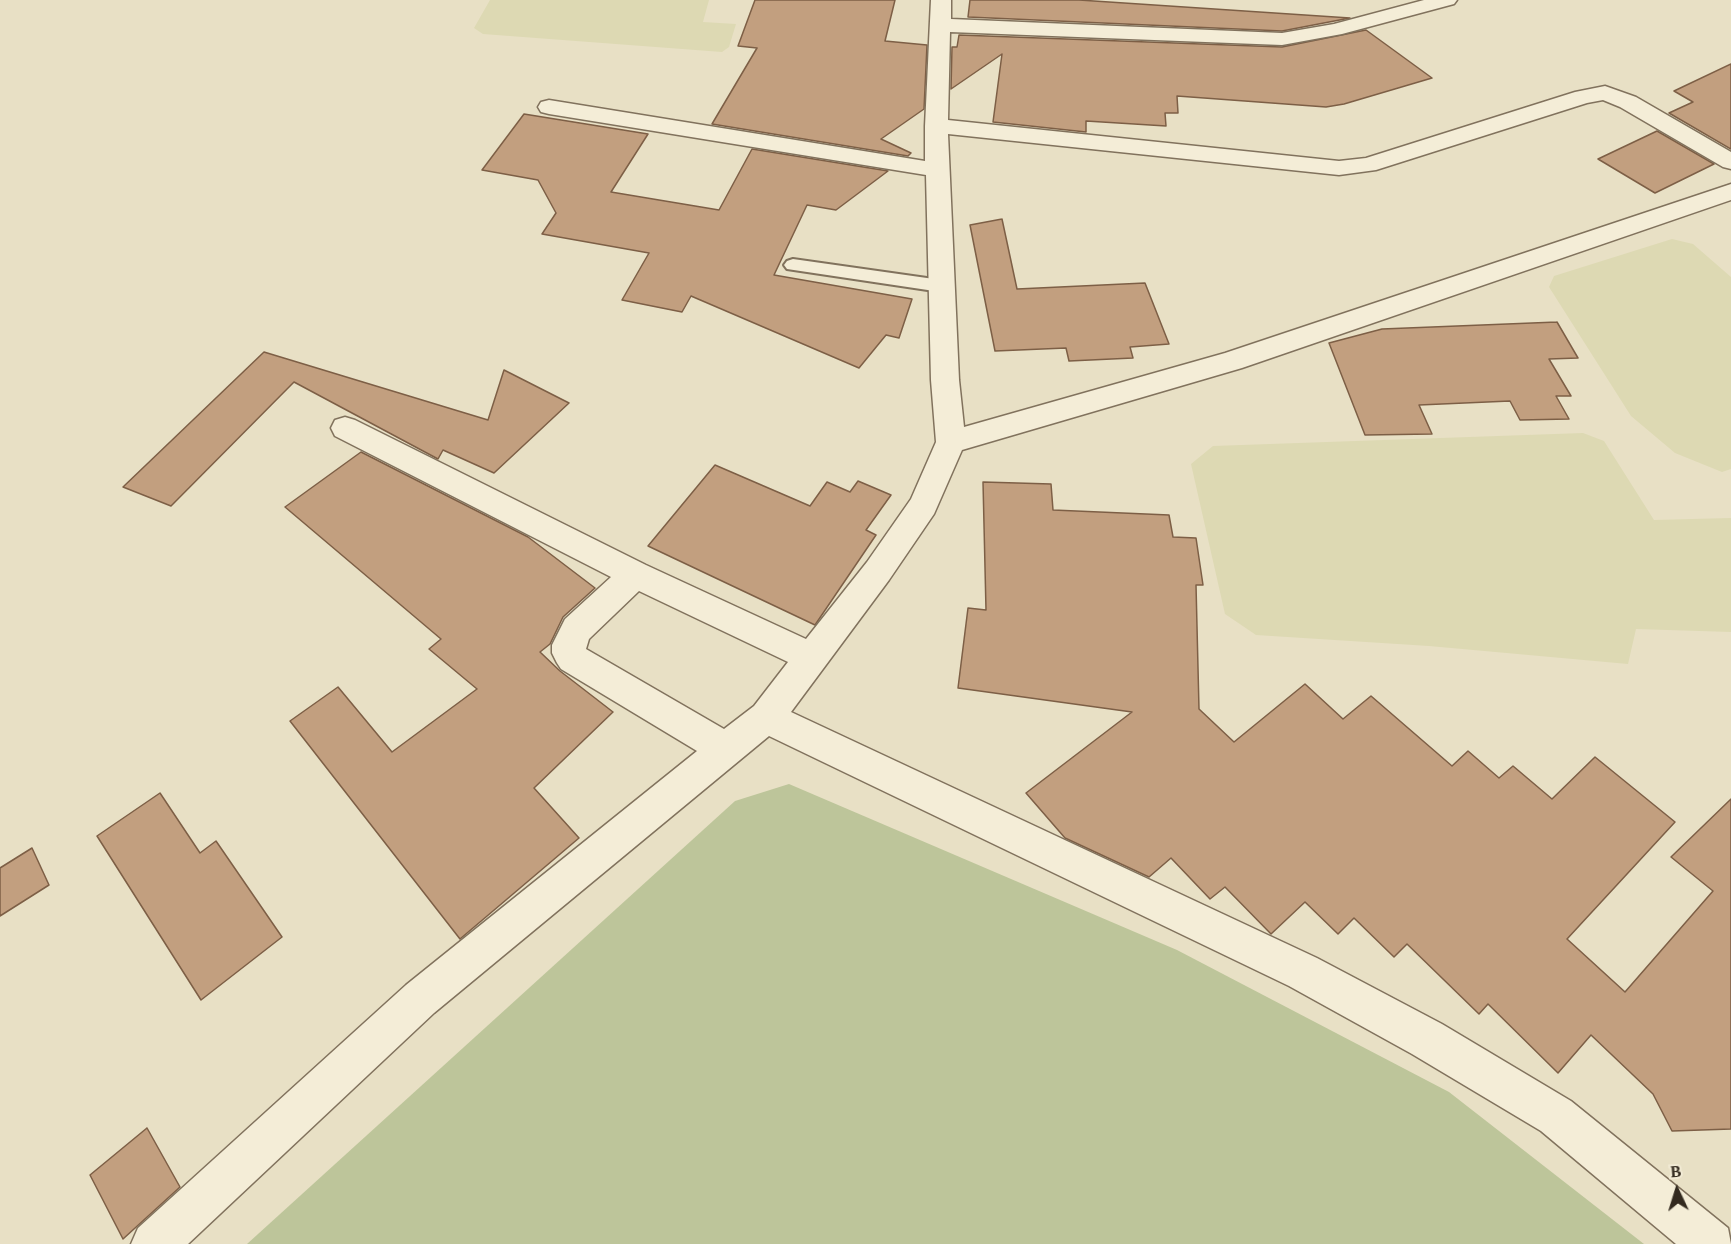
<!DOCTYPE html>
<style>
body{margin:0}
#map{position:relative;width:1731px;height:1244px;overflow:hidden;background:#e8e0c5;font-family:Spectral,serif}
canvas{display:block}
.north{position:absolute;left:1647px;top:1160px;width:60px;height:60px;-webkit-text-stroke:4px #f1ead4;paint-order:stroke;rotate:356deg;font-size:16px;font-weight:700;line-height:24px;text-align:center;color:#332a1f}
.north::after{content:'';display:block;margin:auto;width:21px;height:27px;background:#332a1f;clip-path:polygon(50% 0,100% 100%,50% 72%,0 100%)}
</style>
<div id="map">
<canvas width="1731" height="1244"></canvas>
<div class="north">B</div>
</div>
<script>
const g = document.querySelector('canvas').getContext('2d');
g.lineJoin = 'round';
function paint(path, color) {
  g.fillStyle = color;
  g.fill(path, 'evenodd');
}
function toPath(rows) {
  const path = new Path2D();
  for (const r of rows) {
    path.moveTo(r[0], r[1]);
    for (let i = 2; i < r.length; i += 2) path.lineTo(r[i], r[i + 1]);
  }
  return path;
}
function stroke(path, color, width, dash) {
  g.strokeStyle = color;
  g.lineWidth = width;
  g.lineCap = dash ? 'butt' : 'round';
  g.setLineDash(dash || []);
  g.stroke(path);
}
const farmland = toPath([
 [490,0,709,0,703,22,736,24,729,47,722,52,483,34,474,28],
 [1672,239,1693,244,1731,277,1731,469,1722,472,1675,453,1631,416,1549,287,1554,276],
 [1583,433,1604,441,1654,520,1731,518,1731,632,1636,629,1628,664,1429,646,1256,635,1225,614,1191,464,1213,446]
]);
const green = toPath([
 [789,784,1177,950,1449,1092,1644,1244,247,1244,735,801]
]);
const building = toPath([
 [755,0,895,0,885,41,927,45,924,109,881,139,911,153,908,156,712,124,757,48,738,46,755,0],
 [970,0,1079,0,1350,18,1282,31,968,17,970,0],
 [1366,30,1432,78,1344,104,1326,107,1177,96,1178,113,1165,113,1166,126,1086,121,1086,132,993,122,1002,54,951,89,952,47,957,47,959,35,1282,47,1366,30],
 [1731,64,1731,149,1669,113,1693,102,1674,91,1731,64],
 [524,114,648,134,611,192,719,210,752,149,888,171,836,210,807,205,774,275,912,299,899,338,886,335,859,368,691,296,682,312,622,300,649,253,542,234,556,213,538,180,482,170,524,114],
 [1657,131,1714,164,1655,193,1598,159,1657,131],
 [1002,219,1017,289,1145,283,1169,344,1130,347,1133,358,1069,361,1066,348,995,351,970,225,1002,219],
 [1557,322,1578,358,1549,359,1571,396,1556,396,1569,419,1520,420,1510,401,1419,405,1432,434,1365,435,1329,343,1382,329,1557,322],
 [264,352,488,420,504,370,569,403,494,473,443,450,438,459,294,382,171,506,123,487,264,352],
 [361,452,528,537,595,588,563,617,550,644,540,652,560,671,613,712,534,788,579,838,460,939,290,721,338,687,392,752,477,689,429,649,441,639,285,507,361,452],
 [715,465,810,506,827,482,850,492,858,481,891,495,866,530,876,535,815,625,648,546,715,465],
 [983,482,1051,484,1053,510,1169,515,1173,537,1196,538,1203,585,1196,585,1199,709,1234,742,1305,684,1343,719,1371,696,1452,766,1468,751,1499,778,1513,766,1552,799,1595,757,1675,822,1567,939,1625,992,1713,891,1671,857,1731,799,1731,1129,1672,1131,1653,1094,1591,1035,1558,1073,1488,1004,1479,1014,1407,944,1394,957,1354,918,1338,934,1305,902,1271,934,1225,887,1210,899,1171,858,1149,877,1065,838,1026,793,1132,712,958,688,968,608,986,610,983,482],
 [160,793,200,853,216,841,282,937,201,1000,97,836,160,793],
 [32,848,49,885,0,916,0,868,32,848],
 [147,1128,180,1187,123,1239,90,1175,147,1128]
]);
const lane = toPath([
 [793,259,941,280,947,282,950,286,947,290,941,292,787,269,784,265,787,261,793,259]
]);
const street = toPath([
 [931,0,951,0,951,19,1282,33,1334,24,1424,0,1457,0,1454,4,1342,34,1282,45,950,32,948,120,1339,161,1366,158,1575,92,1605,86,1636,97,1731,152,1731,169,1723,167,1620,107,1603,100,1587,103,1376,170,1339,175,948,134,959,380,964,427,1225,353,1731,184,1731,200,1242,368,962,450,934,514,889,580,791,712,1317,958,1442,1024,1571,1101,1728,1228,1731,1244,1676,1244,1541,1131,1412,1054,1289,986,769,736,434,1013,188,1244,131,1244,138,1228,406,985,697,751,561,669,557,663,552,653,552,645,565,619,611,577,335,436,331,428,335,420,345,417,355,420,646,565,806,639,867,562,911,499,936,442,931,380,926,175,549,114,541,112,538,107,541,102,549,100,925,161,925,126,931,0],
 [639,591,788,662,754,706,724,729,586,649,589,639,639,591]
]);
paint(farmland, '#ddd9b3');
paint(green, '#bdc59a');
paint(building, '#c29f7f');
stroke(building, '#7d5f46', 1.5);
stroke(lane, '#81725d', 4);
stroke(street, '#81725d', 3);
paint(lane, '#f4edd7');
paint(street, '#f4edd7');
</script>
